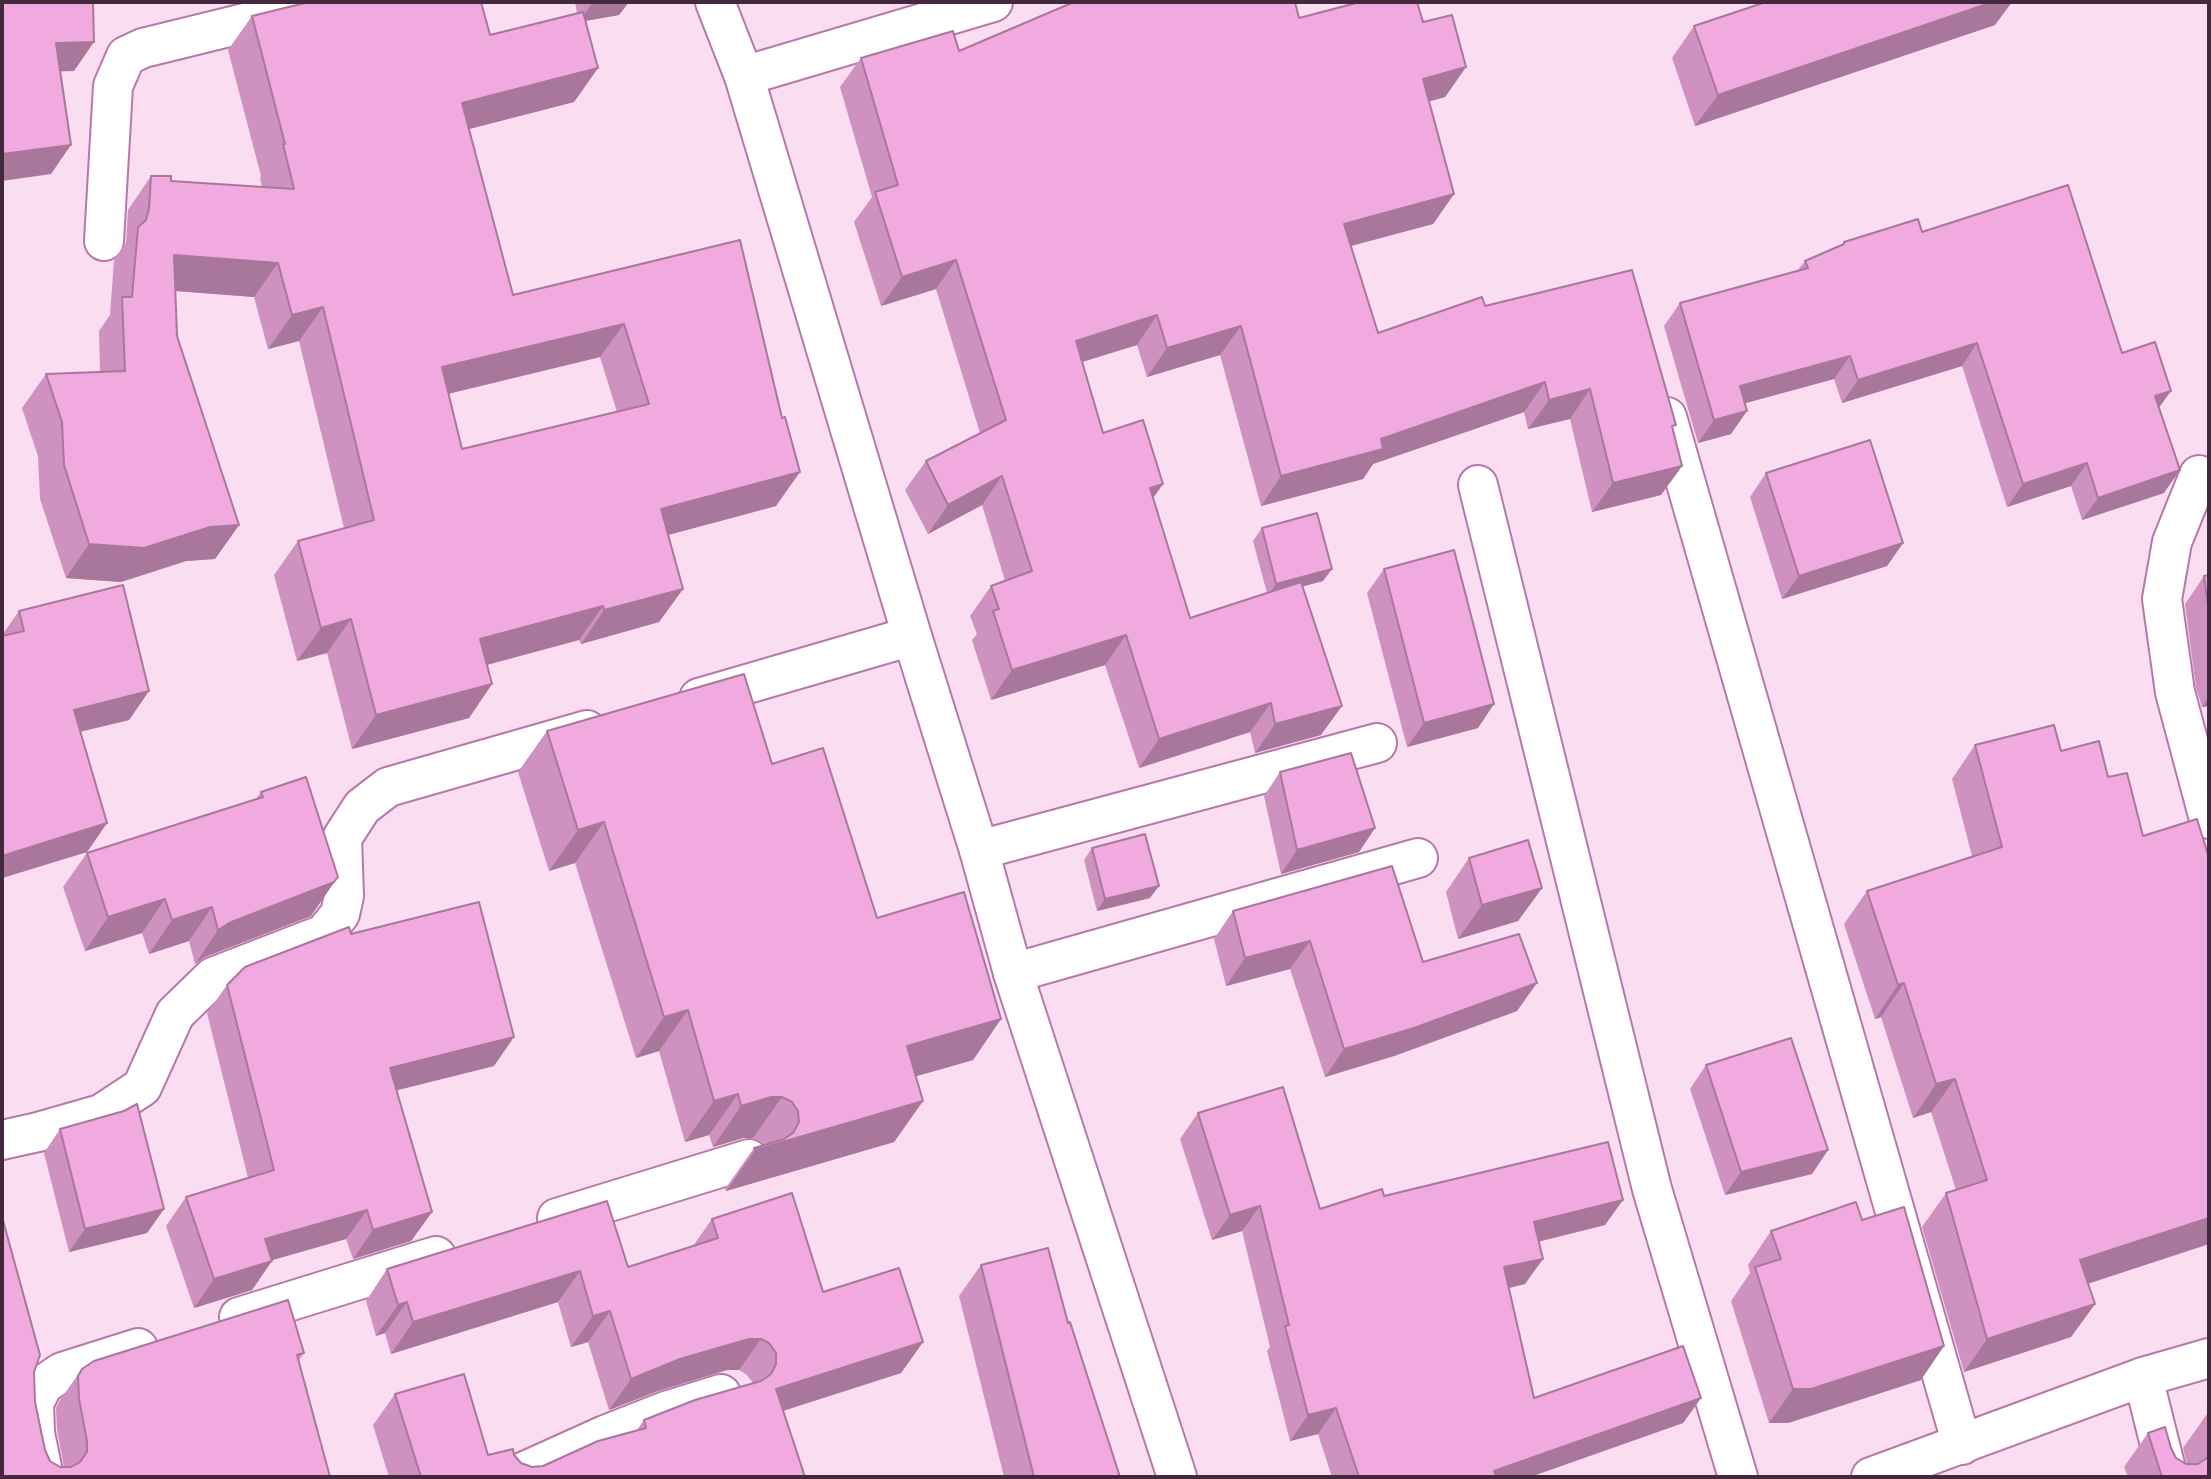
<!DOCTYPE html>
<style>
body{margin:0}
#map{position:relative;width:2211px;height:1479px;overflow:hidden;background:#fbddf2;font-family:"IBM Plex Sans",sans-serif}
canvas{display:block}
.frame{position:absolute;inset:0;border:4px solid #44283d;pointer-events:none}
</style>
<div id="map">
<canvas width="2211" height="1479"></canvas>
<div class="frame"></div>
</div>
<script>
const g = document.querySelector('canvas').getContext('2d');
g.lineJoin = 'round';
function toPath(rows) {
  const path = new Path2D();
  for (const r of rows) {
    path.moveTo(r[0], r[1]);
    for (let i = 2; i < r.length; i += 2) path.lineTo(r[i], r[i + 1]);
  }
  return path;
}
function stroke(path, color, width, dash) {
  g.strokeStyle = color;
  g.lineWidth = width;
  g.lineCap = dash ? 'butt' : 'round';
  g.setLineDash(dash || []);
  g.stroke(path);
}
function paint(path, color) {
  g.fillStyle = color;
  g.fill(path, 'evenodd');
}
const minor = toPath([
 [744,76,993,2],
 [104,241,113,86,126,56,143,48,330,2],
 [1667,417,1962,1445],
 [2199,475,2172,542,2162,599,2175,692,2209,819],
 [1478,485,1652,1189,1738,1477],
 [699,698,912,636],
 [979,850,1377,743],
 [1013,973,1418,858],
 [2,1140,38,1132,101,1114,142,1087,175,1014,213,977,324,934,340,914,344,896,342,838,362,807,388,787,587,730],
 [557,1218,749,1159],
 [239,1317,436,1256],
 [2143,1377,2168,1477],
 [44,1477,35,1433,34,1403,43,1385,62,1372,138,1348],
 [512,1477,605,1435,666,1411,721,1394]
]);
const secondary = toPath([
 [1871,1477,2143,1377,2209,1358]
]);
const primary = toPath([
 [715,2,744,76,912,636,979,850,1013,973,1177,1477]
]);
const wall = toPath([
 [575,2,629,2,619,15,585,21,598,68,574,102,469,129,513,295,740,240,776,506,668,535,683,589,659,622,581,644,579,640,487,665,492,684,469,718,352,749,327,653,297,661,274,575,298,541,344,528,299,341,268,349,254,297,175,291,177,336,239,525,215,559,186,561,121,582,66,578,40,499,38,456,22,408,46,374,100,372,99,331,110,315,114,260,126,243,128,210,151,176,171,181,262,187,260,178,261,176,228,50,252,16,490,35,577,13],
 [600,357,617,412,462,449,448,394],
 [1299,18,1423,22,1466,67,1445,97,1429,101,1454,194,1433,224,1351,246,1378,333,1485,306,1673,429,1682,466,1661,495,1592,512,1570,419,1528,429,1524,412,1373,464,1363,479,1261,506,1220,355,1147,377,1137,345,1082,362,1103,433,1153,499,1190,618,1267,593,1253,541,1262,528,1323,581,1303,586,1321,735,1255,753,1250,732,1139,768,1105,665,991,700,972,640,977,634,970,616,991,586,1005,581,982,505,928,534,905,490,926,461,980,433,936,289,881,306,854,222,872,197,840,87,861,58,959,51],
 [1995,25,1695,126,1672,58,1694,26],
 [1922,232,2122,353,2171,391,2159,407,2164,493,2082,520,2071,486,2007,507,1962,366,1842,403,1834,379,1745,403,1731,434,1698,443,1664,326,1680,303,1797,271,1805,261,1841,245,1844,242],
 [1766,473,1903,543,1887,566,1782,599,1750,497],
 [1384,569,1478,728,1407,747,1367,593],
 [2209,575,2209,706,2202,707,2196,688,2185,604,2204,576],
 [19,611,149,691,129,720,80,732,107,823,87,852,2,878,2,635],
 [547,731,772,764,877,918,1001,1019,973,1060,916,1076,923,1101,894,1142,726,1191,725,1189,754,1148,765,1145,763,1143,753,1138,743,1138,713,1147,709,1135,685,1142,659,1051,636,1058,575,863,549,871,518,772],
 [1975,745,2061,751,2108,777,2143,836,2209,858,2209,1244,2088,1283,2095,1304,2071,1337,1964,1372,1922,1227,1946,1193,1956,1190,1931,1112,1913,1118,1881,1017,1875,1019,1844,924,1867,891,1972,856,1952,779],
 [1280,772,1375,828,1359,852,1281,874,1264,796],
 [261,792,311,916,205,957,195,964,189,941,149,954,142,933,85,951,63,887,87,853,256,799],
 [1092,848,1150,898,1097,911,1084,860],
 [1469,858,1542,888,1518,921,1458,939,1446,892],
 [1233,911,1423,962,1517,1011,1394,1056,1325,1077,1290,969,1226,986,1214,939],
 [351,934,494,1066,397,1090,432,1212,411,1241,353,1259,346,1239,272,1260,252,1290,194,1308,166,1226,186,1197,248,1178,207,1013,227,985],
 [1706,1065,1828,1150,1812,1174,1725,1195,1690,1089],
 [124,1111,164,1209,147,1233,69,1252,44,1153,60,1129],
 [1198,1113,1320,1209,1384,1196,1605,1225,1538,1242,1525,1284,1509,1288,1534,1398,1701,1398,1683,1423,1530,1477,1332,1477,1318,1434,1290,1441,1267,1351,1270,1347,1242,1231,1212,1240,1180,1139],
 [712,1219,823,1292,923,1342,901,1373,783,1411,805,1477,389,1477,373,1425,395,1394,488,1455,514,1455,521,1463,532,1467,543,1466,637,1430,644,1420,753,1383,747,1375,739,1370,727,1370,658,1391,609,1410,588,1342,571,1347,558,1302,391,1354,385,1333,376,1336,366,1301,387,1269,628,1267,693,1246],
 [1862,1220,1921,1380,1788,1423,1769,1423,1731,1301,1750,1273,1748,1265,1771,1231],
 [981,1265,1068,1323,1120,1477,1004,1477,959,1296],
 [304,1353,299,1360,330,1477,2,1477,34,1372,35,1402,45,1450,50,1461,60,1467,64,1467,57,1430,56,1408,60,1400,82,1369],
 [2207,1414,2209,1414,2209,1477,2128,1477,2124,1467,2148,1433,2171,1448,2176,1458,2187,1464,2183,1448]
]);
const shadedWall = toPath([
 [593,2,629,2,619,15,579,22],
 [1993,2,2012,2,1995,25,1695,126,1718,95],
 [94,42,74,71,36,72,56,43],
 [1466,67,1445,97,1403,109,1423,79],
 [598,68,574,102,438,137,462,103],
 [71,145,51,174,2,181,2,154],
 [1454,194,1433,224,1324,253,1344,224],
 [174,255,278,263,254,297,150,289],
 [956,260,936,289,881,306,902,277],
 [323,307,299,341,268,349,292,315],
 [1157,315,1137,345,1056,370,1076,341],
 [624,324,600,357,418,401,442,367],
 [1241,326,1220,355,1147,377,1167,348],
 [1977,343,1962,366,1842,403,1858,380],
 [1850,356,1834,379,1724,409,1740,386],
 [1545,382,1524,412,1373,464,1363,479,1261,506,1281,476,1381,439],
 [1590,389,1570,419,1528,429,1549,400],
 [2171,391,2155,413,2155,396],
 [1747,411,1731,434,1698,443,1714,420],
 [2087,463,2071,486,2007,507,2023,484],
 [1682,466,1661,495,1592,512,1613,483],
 [2180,470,2164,493,2082,520,2098,498],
 [800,472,776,506,638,543,661,509],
 [1002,476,982,505,928,534,948,505],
 [1163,484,1142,514,1150,488],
 [239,525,215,559,186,561,121,582,66,578,89,544,210,527],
 [1903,543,1887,566,1782,599,1799,576],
 [1332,569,1323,581,1268,596,1276,584],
 [683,589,659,622,581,644,604,610],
 [603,606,579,640,456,673,480,639],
 [351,619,327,653,297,661,321,628],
 [1126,635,1105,665,991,700,1012,670],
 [492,684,469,718,352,749,376,715],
 [149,691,129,720,53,738,74,710],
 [2209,697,2209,706,2202,707],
 [1271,703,1250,732,1139,768,1159,739],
 [1494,704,1478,728,1407,747,1424,723],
 [1342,706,1321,735,1255,753,1275,724],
 [604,822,575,863,549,871,578,830],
 [107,823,87,852,2,878,2,856],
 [1375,828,1359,852,1281,874,1297,850],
 [338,877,311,916,205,957,195,964,218,930,229,923],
 [1159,886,1150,898,1097,911,1105,899],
 [1542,888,1518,921,1458,939,1482,905],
 [165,899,142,933,85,951,108,917],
 [212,907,189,941,149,954,172,920],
 [1310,941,1290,969,1226,986,1245,958],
 [1537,983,1517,1011,1394,1056,1325,1077,1344,1049],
 [1904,983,1881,1017,1875,1019,1898,985],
 [688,1010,659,1051,636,1058,664,1017],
 [1001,1019,973,1060,879,1087,907,1046],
 [514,1037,494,1066,370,1097,390,1068],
 [1955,1079,1931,1112,1913,1118,1936,1084],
 [738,1094,709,1135,685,1142,714,1101],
 [771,1097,782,1097,753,1138,743,1138,713,1147,741,1106],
 [923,1101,894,1142,726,1191,755,1150],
 [1828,1150,1812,1174,1725,1195,1741,1172],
 [1623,1200,1605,1225,1516,1247,1534,1222],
 [1260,1206,1242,1231,1212,1240,1230,1215],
 [164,1209,147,1233,69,1252,85,1229],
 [367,1210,346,1239,245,1268,265,1239],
 [432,1212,411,1241,353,1259,373,1230],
 [2209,1218,2209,1244,2057,1294,2080,1260],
 [1543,1259,1525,1284,1487,1293,1504,1267],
 [272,1261,252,1290,194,1308,214,1279],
 [580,1271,558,1302,391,1354,413,1322],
 [407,1302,385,1333,376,1336,398,1305],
 [2095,1304,2071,1337,1964,1372,1987,1339],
 [610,1311,588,1342,571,1347,593,1316],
 [749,1339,761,1339,739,1370,727,1370,658,1391,609,1410,631,1379,680,1359],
 [923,1342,901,1373,754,1420,776,1389],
 [1944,1346,1921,1380,1788,1423,1769,1423,1793,1389],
 [1701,1398,1683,1423,1530,1477,1490,1477,1494,1471],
 [1336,1408,1318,1434,1290,1441,1308,1415]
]);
const building = toPath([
 [2,2,93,2,94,42,56,43,71,145,2,154,2,2],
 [309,2,481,2,490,35,583,12,598,68,462,103,513,295,740,240,782,418,785,417,800,472,661,509,683,589,604,610,603,606,480,639,492,684,376,715,351,619,321,628,298,541,374,520,323,307,292,315,278,263,174,255,177,336,239,525,210,527,144,548,89,544,64,465,62,422,46,374,125,371,122,297,132,297,138,227,146,220,149,209,151,176,171,176,171,181,294,189,283,144,285,144,252,16,309,2],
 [624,324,649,404,462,449,442,367,624,324],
 [1074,2,1295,2,1299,18,1360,2,1417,2,1423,22,1452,15,1466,67,1423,79,1454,194,1344,224,1378,333,1482,297,1485,306,1632,270,1676,425,1672,426,1682,466,1613,483,1590,389,1549,400,1545,382,1381,439,1383,449,1281,476,1241,326,1167,348,1157,315,1076,341,1103,433,1143,420,1163,484,1150,488,1190,618,1301,582,1342,706,1275,724,1271,703,1159,739,1126,635,1012,670,993,611,999,609,991,586,1032,571,1002,476,948,505,926,461,1006,420,956,260,902,277,875,192,898,185,861,58,953,31,959,51,1074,2],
 [1766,2,1993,2,1718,95,1694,26,1766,2],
 [2068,185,2122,353,2155,342,2171,391,2155,396,2180,470,2098,498,2087,463,2023,484,1977,343,1858,380,1850,356,1740,386,1747,411,1714,420,1680,303,1808,268,1805,261,1844,244,1844,242,1918,219,1922,232,2068,185],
 [1870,440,1903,543,1799,576,1766,473,1870,440],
 [1317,513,1332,569,1276,584,1262,528,1317,513],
 [1454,550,1494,704,1424,723,1384,569,1454,550],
 [2209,575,2209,613,2204,576,2209,575],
 [123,585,149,691,74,710,107,823,2,856,2,636,24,631,19,611,123,585],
 [744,674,772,764,823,748,877,918,964,892,1001,1019,907,1046,923,1101,755,1150,754,1148,784,1139,793,1133,799,1122,798,1111,792,1102,782,1097,771,1097,741,1106,738,1094,714,1101,688,1010,664,1017,604,822,578,830,547,731,744,674],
 [2054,725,2061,751,2099,741,2108,777,2127,773,2143,836,2197,819,2209,858,2209,924,2208,925,2209,928,2209,1218,2080,1260,2095,1304,1987,1339,1946,1193,1987,1180,1955,1079,1936,1084,1904,983,1898,985,1867,891,2002,847,1975,745,2054,725],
 [1351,753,1375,828,1297,850,1280,772,1351,753],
 [306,777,338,877,334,882,229,923,218,930,212,907,172,920,165,899,108,917,87,853,263,797,261,792,306,777],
 [1145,834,1159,886,1105,899,1092,848,1145,834],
 [1528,840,1542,888,1482,905,1469,858,1528,840],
 [1392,866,1423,962,1519,934,1537,983,1414,1028,1344,1049,1310,941,1245,958,1233,911,1392,866],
 [479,902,514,1037,390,1068,432,1212,373,1230,367,1210,265,1239,272,1261,214,1279,186,1197,274,1170,227,985,245,967,349,927,351,934,479,902],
 [1791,1038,1828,1150,1741,1172,1706,1065,1791,1038],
 [1283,1087,1320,1209,1382,1189,1384,1196,1608,1142,1623,1200,1534,1222,1543,1259,1504,1267,1534,1398,1683,1346,1701,1398,1494,1471,1496,1477,1359,1477,1336,1408,1308,1415,1285,1326,1289,1325,1260,1206,1230,1215,1198,1113,1283,1087],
 [137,1104,164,1209,85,1229,60,1129,124,1111,137,1104],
 [792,1193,823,1292,899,1268,923,1342,776,1389,805,1477,421,1477,395,1394,464,1374,488,1455,513,1449,514,1455,521,1463,532,1467,543,1466,598,1441,646,1428,644,1420,695,1400,761,1381,771,1374,776,1364,776,1353,769,1343,761,1339,749,1339,680,1359,631,1379,610,1311,593,1316,580,1271,413,1322,407,1302,398,1305,387,1269,607,1201,628,1267,718,1238,712,1219,792,1193],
 [1856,1202,1862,1220,1904,1207,1944,1346,1811,1389,1793,1389,1755,1267,1781,1259,1771,1231,1856,1202],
 [2,1217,40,1355,34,1372,35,1402,45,1450,50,1461,60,1467,71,1467,80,1462,87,1452,87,1441,79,1399,78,1376,82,1369,94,1361,288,1300,304,1353,297,1355,330,1477,2,1477,2,1217],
 [1048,1248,1068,1323,1070,1322,1120,1477,1034,1477,981,1265,1048,1248],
 [2165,1427,2171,1448,2176,1458,2186,1464,2198,1464,2207,1458,2209,1455,2209,1477,2162,1477,2148,1433,2165,1427]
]);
stroke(minor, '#ba77aa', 42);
stroke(secondary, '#ba77aa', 42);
stroke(primary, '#ba77aa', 42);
stroke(minor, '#fff', 38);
stroke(secondary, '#fff', 38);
stroke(primary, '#fff', 38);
paint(wall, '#cf92c0');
paint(shadedWall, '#a9779c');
paint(building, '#f1aadf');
stroke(building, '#a9779c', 2);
</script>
